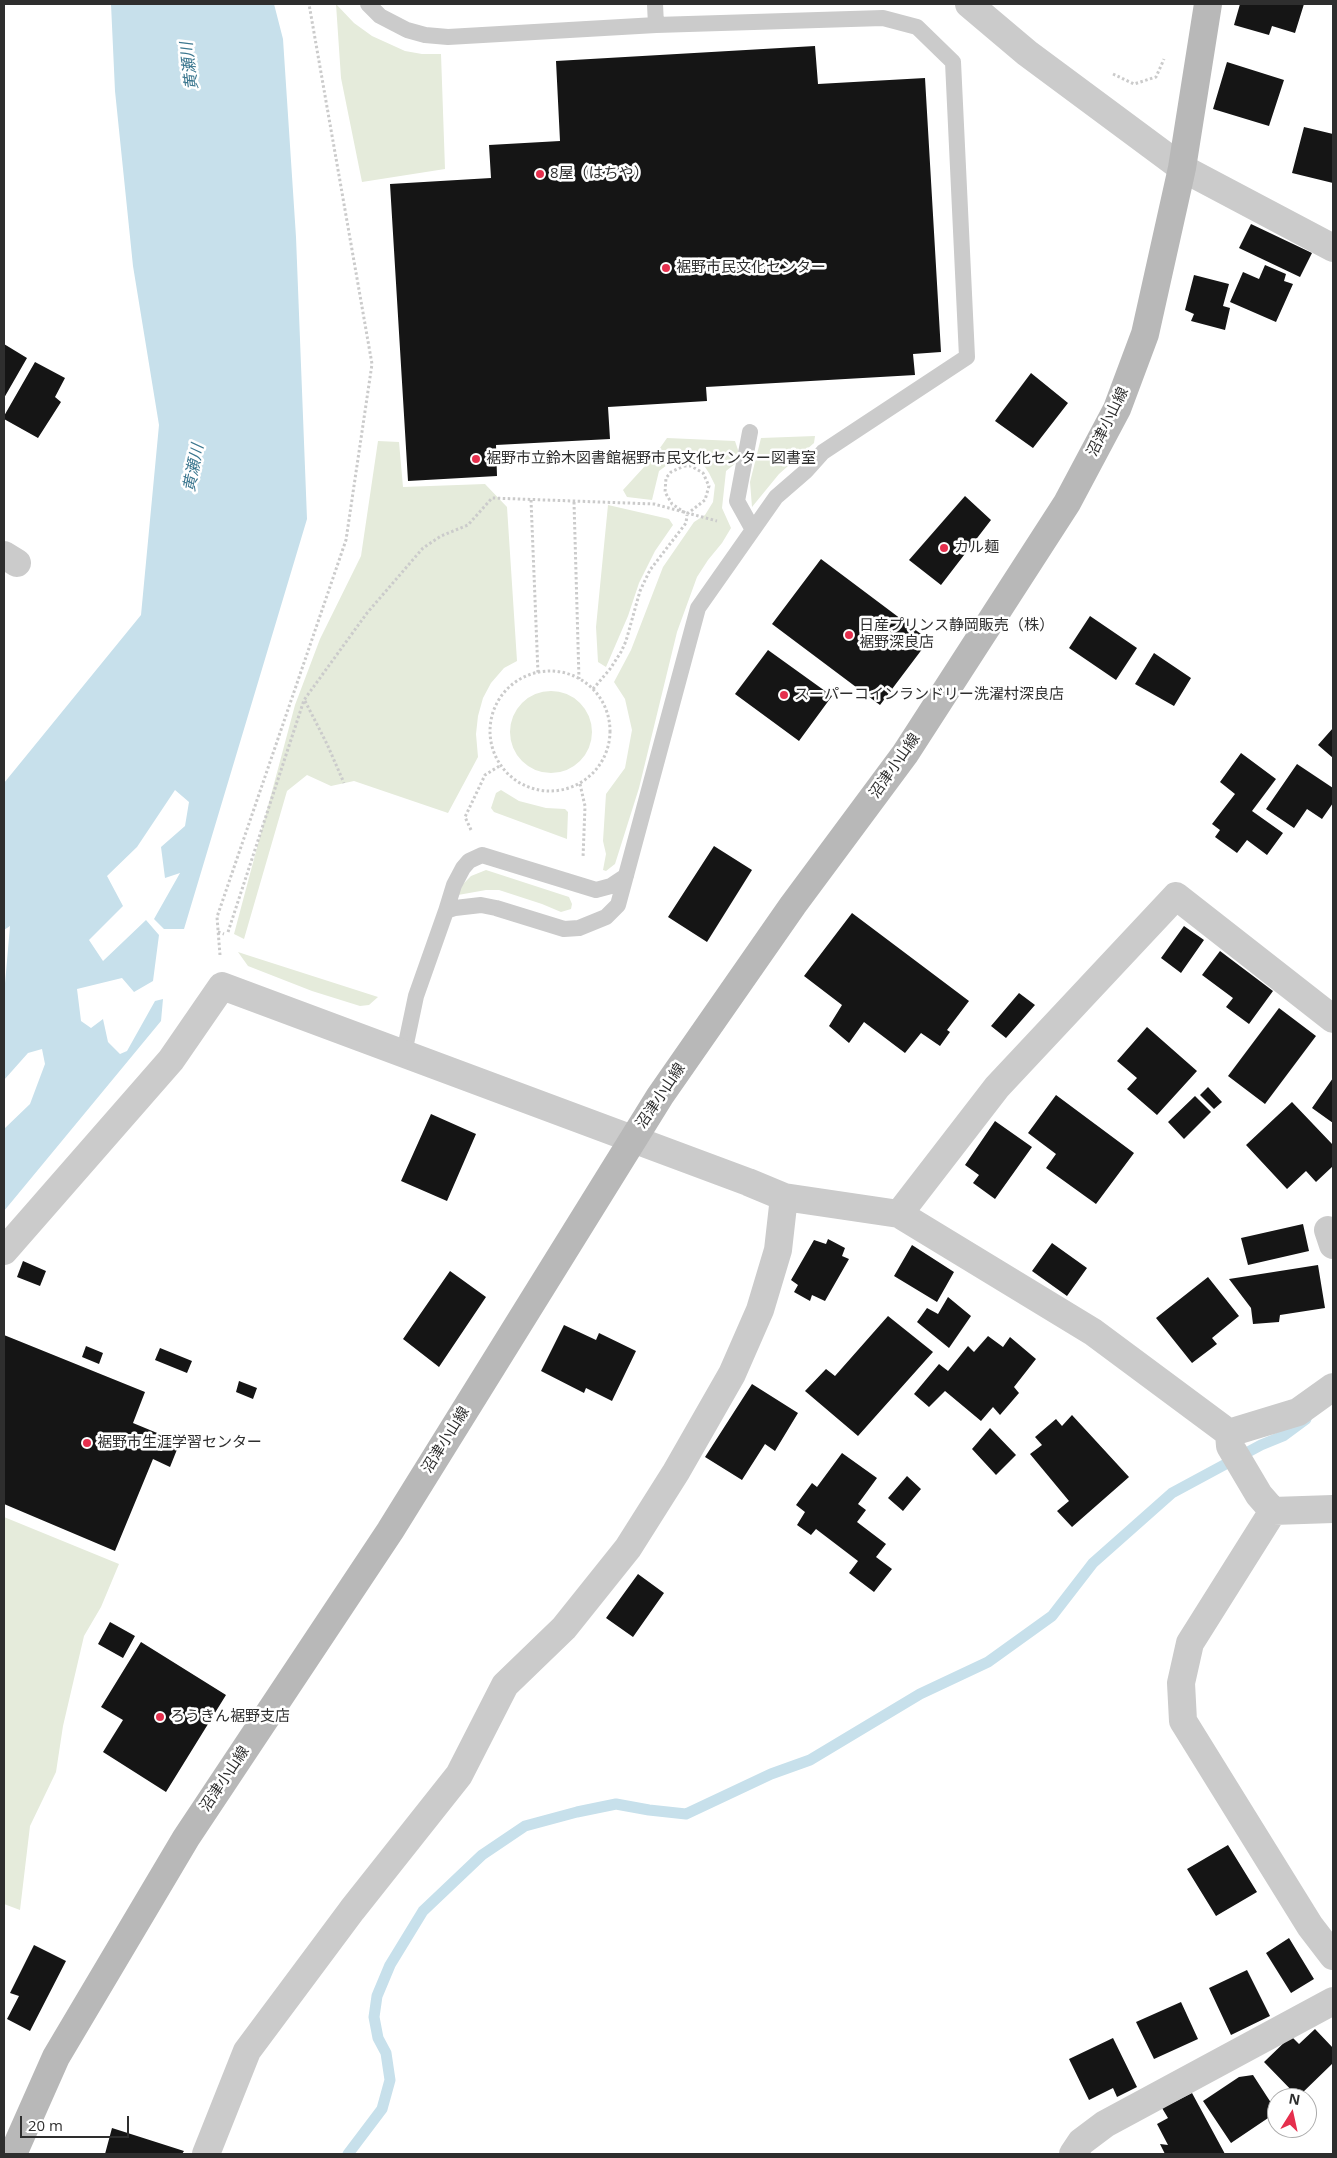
<!DOCTYPE html>
<meta charset="utf-8">
<style>
body{margin:0}
#map{position:relative;width:1337px;height:2158px;overflow:hidden;background:#fff;font-family:"Open Sans",sans-serif}
canvas{display:block}
.frame{position:absolute;inset:0;border:5px solid #2e2e2e;pointer-events:none}
.north{position:absolute;left:1267px;top:2088px;width:50px;height:50px;box-sizing:border-box;background:#fff;border:1px solid #ababab;border-radius:50%;rotate:10deg;font-size:14px;font-weight:700;line-height:20px;text-align:center;color:#2e2e2e}
.north::after{content:'';display:block;margin:auto;width:18px;height:22px;background:#e52f4d;clip-path:polygon(50% 0,100% 100%,50% 72%,0 100%)}
.scale{position:absolute;left:20px;top:2116px;width:109px;height:22px;box-sizing:border-box;border:2px solid #2e2e2e;border-top:0;padding-left:6px;font-size:15px;line-height:18px;white-space:nowrap;color:#2e2e2e;-webkit-text-stroke:4px #fff;paint-order:stroke}
</style>
<div id="map">
<canvas width="1337" height="2158"></canvas>
<div class="frame"></div>
<div class="north">N</div>
<div class="scale">20 m</div>
</div>
<script>
const g = document.querySelector('canvas').getContext('2d');
g.lineJoin = 'round';
function paint(path, color) {
  g.fillStyle = color;
  g.fill(path, 'evenodd');
}
function toPath(rows) {
  const path = new Path2D();
  for (const r of rows) {
    if (r.length === 3) {
      path.moveTo(r[0] + r[2], r[1]);
      path.arc(r[0], r[1], r[2], 0, 2 * Math.PI);
      continue;
    }
    path.moveTo(r[0], r[1]);
    for (let i = 2; i < r.length; i += 2) path.lineTo(r[i], r[i + 1]);
  }
  return path;
}
function stroke(path, color, width, dash) {
  g.strokeStyle = color;
  g.lineWidth = width;
  g.lineCap = dash ? 'butt' : 'round';
  g.setLineDash(dash || []);
  g.stroke(path);
}
function drawText(font, color, halo, rows, align = 'center') {
  g.font = font + ' "Open Sans","Noto Sans JP",sans-serif';
  g.lineWidth = 5;
  g.setLineDash([]);
  g.textBaseline = 'middle';
  g.strokeStyle = halo;
  g.fillStyle = color;
  for (const [text, x, y, turn = 0] of rows) {
    g.save();
    g.translate(x, y);
    g.rotate((+turn || 0) * Math.PI / 180);
    g.textAlign = isNaN(turn) ? turn : align;
    if (halo) g.strokeText(text, 0, 0);
    g.fillText(text, 0, 0);
    g.restore();
  }
}
const green = toPath([
 [336,4,354,23,372,36,405,51,422,54,441,54,445,169,362,182,341,78],
 [815,436,814,443,779,474,752,507,750,482,761,438],
 [667,438,735,441,741,459,726,471,722,508,731,528,722,543,708,560,697,577,677,632,639,788,615,864,606,871,603,870,606,854,603,841,606,794,625,768,632,730,625,699,614,682,631,650,663,567,694,522,705,515,713,502,715,485,709,473,701,461,685,460,671,462,659,471,652,500,627,497,623,490,655,455],
 [378,441,399,442,403,487,485,484,507,507,517,661,504,668,491,683,483,698,478,716,476,734,478,757,448,813,354,781,331,786,307,775,287,791,244,939,234,934,295,705,320,639,361,556],
 [608,505,669,519,673,525,655,551,639,583,628,616,606,667,598,662,596,627],
 [551,732,41],
 [501,790,519,801,546,808,565,809,568,812,567,839,494,812,491,808,496,793],
 [486,870,569,897,572,904,571,909,561,912,542,904,499,890,486,890,458,895,462,885,471,876],
 [238,952,247,955,378,997,369,1005,360,1006,312,991,248,966],
 [4,1517,119,1564,101,1607,84,1636,63,1726,56,1772,30,1826,20,1910,4,1904]
]);
const water = toPath([
 [111,4,274,4,283,39,296,237,307,519,184,929,164,929,154,919,180,873,165,878,161,847,185,826,189,802,175,790,137,847,107,876,123,906,89,940,103,961,146,920,159,935,153,981,134,992,122,978,77,989,81,1021,91,1028,103,1019,108,1042,120,1054,127,1051,155,1001,163,999,161,1021,4,1211,4,1129,30,1104,45,1064,42,1049,28,1053,4,1080,4,995,10,926,4,930,4,783,141,615,159,425,133,266,115,91]
]);
const stream = toPath([
 [348,2154,382,2109,390,2080,386,2053,378,2038,374,2017,377,1996,390,1965,423,1911,482,1855,525,1826,577,1812,616,1804,649,1810,686,1814,771,1774,810,1760,920,1694,988,1662,1052,1616,1093,1563,1172,1493,1261,1445,1283,1436,1306,1419]
]);
const building = toPath([
 [1240,4,1304,4,1295,33,1272,26,1269,35,1234,25],
 [815,46,818,84,925,78,941,352,913,354,915,375,706,387,707,401,608,407,610,439,496,445,497,476,408,481,390,184,491,178,489,145,560,141,556,61],
 [1227,62,1284,80,1269,126,1213,109],
 [1304,127,1333,134,1333,183,1292,173],
 [1251,224,1312,253,1300,277,1239,248],
 [1265,265,1286,274,1284,281,1293,284,1276,322,1230,302,1243,272,1259,279],
 [1194,275,1229,284,1223,306,1230,308,1225,330,1191,321,1194,314,1185,310],
 [4,344,27,358,4,398],
 [35,362,65,378,55,397,61,402,38,438,4,419,4,416],
 [1031,373,1068,403,1033,448,995,421],
 [965,496,991,520,941,585,909,560],
 [821,559,929,640,880,705,772,624],
 [1090,616,1137,648,1116,680,1069,648],
 [768,650,832,696,799,741,735,694],
 [1154,653,1191,678,1174,706,1135,684],
 [1333,728,1333,758,1318,745],
 [1241,753,1276,779,1252,811,1283,833,1267,855,1247,840,1237,853,1215,837,1220,830,1212,824,1235,794,1220,782],
 [1297,764,1333,788,1333,803,1322,819,1307,809,1294,828,1266,809],
 [714,846,752,870,707,942,668,917],
 [852,913,969,1001,947,1030,950,1032,940,1046,921,1033,905,1053,864,1022,849,1043,829,1026,842,1005,804,976],
 [1184,926,1204,940,1181,973,1161,958],
 [1220,951,1273,991,1249,1024,1226,1007,1233,998,1202,975],
 [1019,993,1035,1005,1006,1038,991,1026],
 [1279,1008,1316,1036,1265,1104,1228,1076],
 [1147,1027,1197,1071,1157,1115,1127,1089,1137,1078,1117,1061],
 [1333,1078,1333,1123,1312,1108],
 [1208,1087,1222,1102,1214,1109,1200,1095],
 [1056,1095,1134,1153,1096,1204,1046,1168,1056,1154,1028,1133],
 [1195,1096,1211,1112,1184,1139,1168,1122],
 [1292,1102,1333,1145,1333,1166,1316,1182,1306,1171,1287,1189,1246,1145],
 [431,1114,476,1134,447,1201,401,1181],
 [995,1121,1032,1147,995,1199,973,1183,979,1175,965,1165],
 [1303,1224,1309,1251,1248,1265,1241,1238],
 [828,1239,845,1248,842,1256,849,1259,825,1301,812,1295,810,1301,794,1292,798,1285,791,1280,814,1240,826,1244],
 [1052,1243,1087,1268,1067,1296,1032,1271],
 [912,1245,954,1272,937,1302,894,1276],
 [23,1261,46,1271,40,1286,17,1277],
 [1318,1265,1325,1308,1280,1315,1279,1322,1253,1324,1251,1308,1229,1279],
 [450,1271,486,1297,439,1367,403,1339],
 [1208,1277,1239,1316,1212,1338,1217,1344,1192,1363,1156,1318],
 [948,1297,971,1316,949,1348,917,1322,927,1308,938,1314],
 [888,1316,933,1352,858,1436,805,1391,826,1369,835,1376],
 [564,1325,596,1340,599,1333,636,1351,612,1401,586,1388,584,1393,541,1371],
 [4,1335,145,1392,133,1423,162,1435,161,1439,178,1447,170,1467,153,1459,115,1551,4,1504],
 [988,1336,1003,1347,1010,1337,1036,1359,1014,1387,1019,1393,1000,1415,993,1407,981,1421,945,1391,929,1407,914,1394,939,1364,948,1371,968,1346,974,1352],
 [86,1346,103,1353,99,1364,82,1357],
 [160,1348,192,1361,187,1373,155,1360],
 [239,1381,257,1388,253,1399,236,1392],
 [752,1384,798,1413,775,1451,765,1444,742,1480,705,1457],
 [1072,1415,1129,1477,1072,1527,1057,1511,1069,1501,1030,1454,1042,1445,1035,1437,1056,1419,1062,1426],
 [990,1428,1016,1455,996,1475,972,1449],
 [842,1453,877,1478,858,1504,866,1510,857,1522,886,1544,876,1557,892,1569,874,1592,849,1573,858,1561,816,1529,811,1535,797,1525,805,1512,796,1505,812,1483,817,1487],
 [907,1476,921,1489,903,1511,888,1498],
 [638,1574,664,1593,633,1637,606,1618],
 [110,1622,135,1636,123,1658,98,1644],
 [141,1642,226,1695,166,1792,103,1752,123,1720,101,1707],
 [1228,1845,1257,1892,1216,1916,1187,1869],
 [1289,1938,1314,1979,1291,1993,1266,1953],
 [34,1945,66,1961,30,2031,7,2019,19,1996,10,1993],
 [1247,1970,1270,2016,1231,2035,1209,1988],
 [1181,2002,1198,2039,1154,2059,1136,2022],
 [1315,2029,1333,2048,1333,2063,1298,2097,1264,2062,1291,2036,1299,2044],
 [1113,2038,1137,2087,1117,2097,1113,2088,1089,2100,1069,2059],
 [1253,2075,1277,2112,1231,2143,1203,2101,1239,2077],
 [1192,2093,1225,2154,1165,2154,1160,2144,1168,2145,1157,2124,1168,2118,1162,2108],
 [112,2128,184,2151,182,2154,105,2154]
]);
const path = toPath([
 [1113,74,1134,84,1156,77,1164,59],
 [684,466,691,466,703,473,709,486,705,500,687,514,672,504,665,492,666,478,671,472,684,466],
 [531,500,538,673],
 [574,502,579,679],
 [550,731,60],
 [593,689,610,669,621,652,626,641,640,591,650,570,686,523,687,515],
 [305,701,327,744,344,783],
 [580,784,585,806,583,858],
 [471,830,465,817,485,775,501,765],
 [218,932,224,934],
 [228,932,304,700,367,613,423,548,441,536,468,525,492,498,654,504,717,521],
 [220,955,217,917,346,540,372,364,309,4]
]);
const service = toPath([
 [368,4,380,16,407,30,425,35,448,37,656,25,883,18,917,27,953,62,967,357,823,452,806,471,776,497,698,608,618,905,606,917,579,928,564,929,496,908,481,905,455,908,446,911,416,996,404,1053],
 [655,4,656,25],
 [750,432,737,501,752,528],
 [446,911,454,885,463,868,469,861,482,855,596,890,611,886,626,876]
]);
const minor = toPath([
 [969,4,1027,53,1182,168,1333,248],
 [4,555,17,563],
 [899,1214,997,1087,1176,896,1333,1019],
 [1328,1230,1333,1245],
 [4,1251,171,1060,222,986,748,1182,784,1197,899,1214,1093,1332,1229,1433,1298,1412,1333,1387],
 [1229,1433,1230,1446,1259,1495,1273,1511],
 [1333,1509,1273,1511,1190,1643,1181,1683,1183,1721,1310,1926,1333,1956],
 [206,2154,247,2051,352,1910,459,1775,505,1685,564,1628,628,1548,676,1472,732,1374,760,1310,778,1250,784,1197],
 [1073,2154,1081,2142,1105,2124,1333,2001]
]);
const secondary = toPath([
 [13,2154,56,2057,186,1838,390,1531,660,1096,793,905,905,754,1067,503,1117,409,1145,334,1182,168,1208,4]
]);
const markers = [
 [540,174,5,"#e52f4d"],
 [666,268,5,"#e52f4d"],
 [476,459,5,"#e52f4d"],
 [944,548,5,"#e52f4d"],
 [849,635,5,"#e52f4d"],
 [784,695,5,"#e52f4d"],
 [87,1443,5,"#e52f4d"],
 [160,1717,5,"#e52f4d"]
];
const poiNames = [
 ["8屋（はちや）",550,174],
 ["裾野市民文化センター",676,268],
 ["裾野市立鈴木図書館裾野市民文化センター図書室",486,459],
 ["カル麺",954,548],
 ["日産プリンス静岡販売（株）",859,626],
 ["裾野深良店",859,643],
 ["スーパーコインランドリー洗濯村深良店",794,695],
 ["裾野市生涯学習センター",97,1443],
 ["ろうきん裾野支店",170,1717]
];
const streetNames = [
 ["沼津小山線",1108,422,-64],
 ["沼津小山線",895,766,-55],
 ["沼津小山線",661,1096,-56],
 ["沼津小山線",446,1440,-58],
 ["沼津小山線",225,1779,-56]
];
const waterNames = [
 ["黄瀬川",190,66,-97],
 ["黄瀬川",194,468,-79]
];
paint(green, '#e5ebdb');
paint(water, '#c7e0eb');
stroke(stream, '#c7e0eb', 11);
paint(building, '#151515');
stroke(path, '#cbcbcb', 3, [2.5, 2.5]);
stroke(service, '#cbcbcb', 16);
stroke(minor, '#cbcbcb', 28);
stroke(secondary, '#b8b8b8', 28);
for (const [x, y, r, color] of markers) {
  const dot = new Path2D();
  dot.arc(x, y, r, 0, 2 * Math.PI);
  g.fillStyle = color;
  g.fill(dot);
  stroke(dot, '#fff', 2);
}
drawText('15px', '#2e2e2e', '#fff', poiNames, 'left');
drawText('15px', '#2e2e2e', '#fff', streetNames);
drawText('italic 16px', '#3c778f', '#fff', waterNames);
</script>
